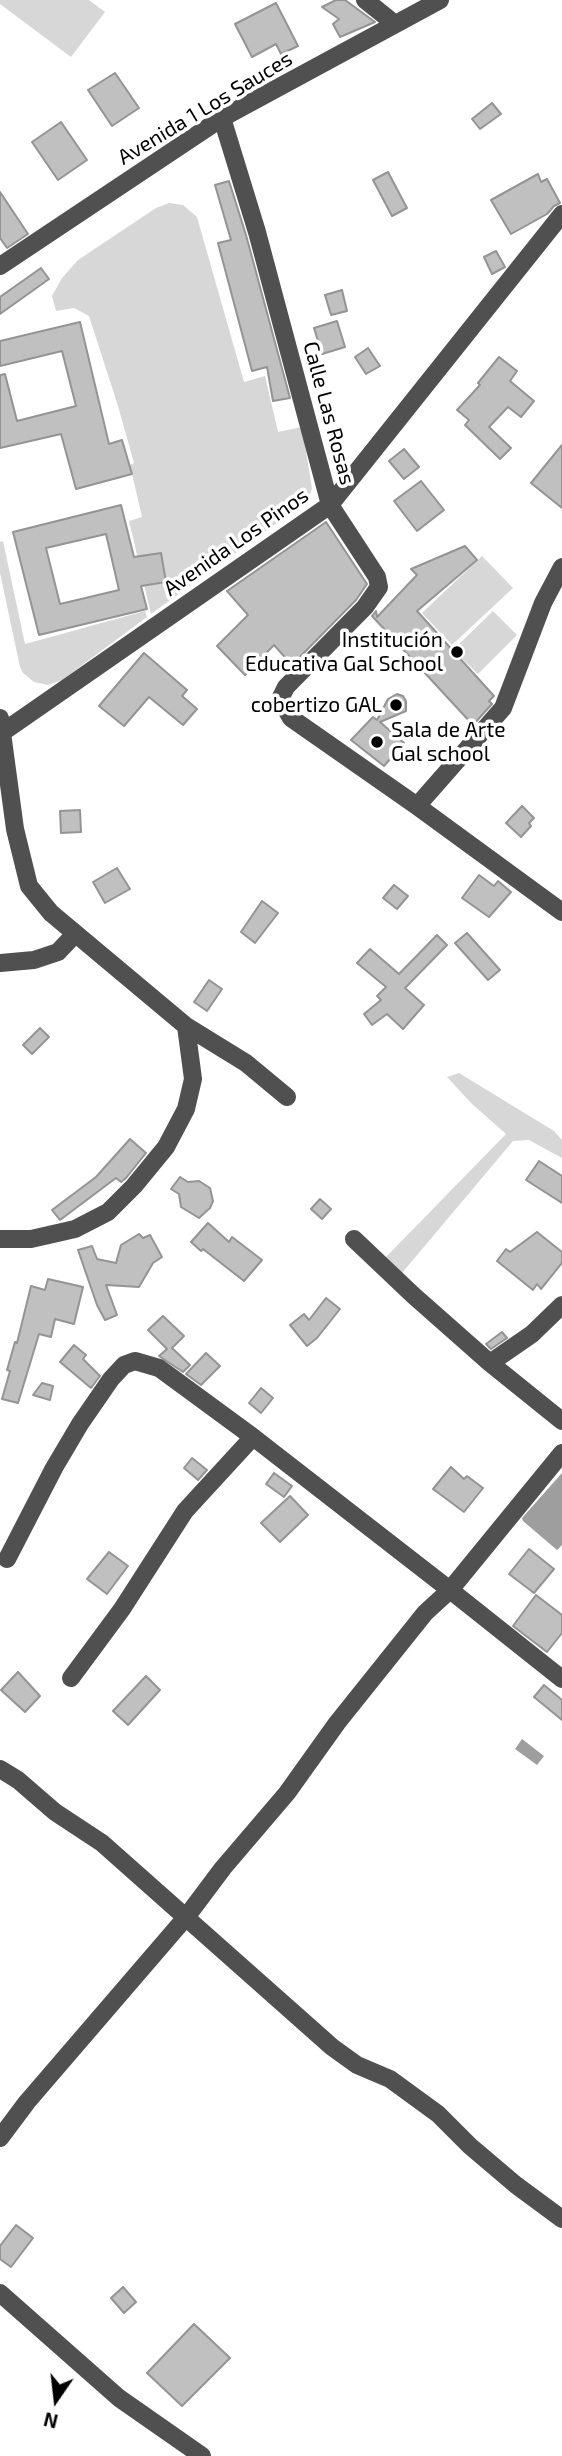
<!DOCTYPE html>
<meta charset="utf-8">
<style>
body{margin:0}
#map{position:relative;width:562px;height:2456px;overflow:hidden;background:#fff;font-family:"Exo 2",sans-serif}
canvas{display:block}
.north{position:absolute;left:21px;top:2365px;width:70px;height:70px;-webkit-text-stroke:5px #fff;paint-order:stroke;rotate:194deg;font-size:19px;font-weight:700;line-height:28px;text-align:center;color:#000}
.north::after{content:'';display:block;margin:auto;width:24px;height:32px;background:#000;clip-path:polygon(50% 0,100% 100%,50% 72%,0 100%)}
</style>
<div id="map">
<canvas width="562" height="2456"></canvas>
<div class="north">N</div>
</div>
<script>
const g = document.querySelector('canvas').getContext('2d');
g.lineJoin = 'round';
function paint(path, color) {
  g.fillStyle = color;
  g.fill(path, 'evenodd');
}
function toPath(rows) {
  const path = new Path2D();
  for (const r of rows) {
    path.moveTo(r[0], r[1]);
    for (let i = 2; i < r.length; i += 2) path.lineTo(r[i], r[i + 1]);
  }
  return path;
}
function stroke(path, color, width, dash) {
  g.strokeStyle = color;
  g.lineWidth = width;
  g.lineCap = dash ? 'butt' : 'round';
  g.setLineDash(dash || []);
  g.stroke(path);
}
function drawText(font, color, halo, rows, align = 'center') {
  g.font = font + ' "Exo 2",sans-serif';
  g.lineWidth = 7;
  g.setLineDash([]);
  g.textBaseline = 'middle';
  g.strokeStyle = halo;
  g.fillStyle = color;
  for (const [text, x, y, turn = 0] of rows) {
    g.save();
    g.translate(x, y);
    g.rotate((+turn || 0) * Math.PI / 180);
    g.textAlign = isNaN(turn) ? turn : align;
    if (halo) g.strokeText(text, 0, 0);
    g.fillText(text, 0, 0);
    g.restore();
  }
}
const green = toPath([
 [0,0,89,0,105,12,71,57,0,4],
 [169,203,183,205,197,217,244,382,265,376,278,432,302,427,312,488,310,495,302,505,151,614,129,521,142,517,130,465,134,463,118,406,89,316,74,308,56,311,52,296,62,278,78,260,156,208],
 [3,541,25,644,145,611,147,617,62,680,48,685,34,682,23,673,20,667,0,573,0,542],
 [482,556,513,588,452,645,422,613],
 [493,611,517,635,478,674,453,650],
 [459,1073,554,1131,562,1140,562,1158,529,1140,513,1141,402,1273,386,1257,506,1134,471,1103,447,1077]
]);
const water = toPath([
 [562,1473,562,1545,557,1550,523,1521,522,1518],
 [522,1739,544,1756,537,1765,515,1749]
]);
const building = toPath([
 [336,0,345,0,375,22,340,37,333,24,339,19,322,7,336,0],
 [276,3,298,46,281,54,276,44,252,57,235,24,276,3],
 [115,73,139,108,112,126,88,90,115,73],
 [492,103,501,114,480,129,472,119,492,103],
 [61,122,87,160,58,180,32,142,61,122],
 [388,172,407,208,392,216,373,180,388,172],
 [538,174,541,182,547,179,560,203,554,206,547,214,511,234,491,200,538,174],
 [229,181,246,235,290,398,273,401,267,367,252,371,218,243,231,240,215,185,229,181],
 [0,192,28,234,7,248,0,238,0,192],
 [496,251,505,267,492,274,484,257,496,251],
 [41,268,49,279,0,314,0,297,41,268],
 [342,290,347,311,331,315,325,295,342,290],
 [337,321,345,347,322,354,314,328,337,321],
 [80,322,109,444,122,440,132,474,76,489,61,434,0,448,0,375,5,374,17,421,76,406,62,351,0,366,0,341,80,322],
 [368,348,380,366,366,374,355,357,368,348],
 [499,357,517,371,510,381,534,401,521,417,508,407,489,427,511,448,500,459,465,425,469,420,457,410,480,385,478,383,499,357],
 [562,445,562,508,531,483,562,445],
 [404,449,419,467,404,479,389,461,404,449],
 [421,481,444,510,417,531,394,501,421,481],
 [121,505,134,557,161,553,166,582,141,586,147,609,39,635,13,532,121,505],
 [106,534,119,590,60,604,46,548,106,534],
 [326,522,367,584,356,600,292,665,274,645,245,675,217,646,248,615,227,591,326,522],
 [465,546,477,560,417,611,494,696,489,701,492,704,473,725,372,616,376,611,377,617,417,575,411,569,465,546],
 [144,653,187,690,182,696,197,709,183,725,149,697,124,726,99,706,144,653],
 [397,694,403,696,406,701,406,711,380,722,404,743,384,766,351,740,373,717,377,720,388,699,397,694],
 [522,806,534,818,529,823,531,826,521,837,506,823,522,806],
 [80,810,81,832,61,833,60,811,80,810],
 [117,868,130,889,105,903,93,882,117,868],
 [479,875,494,886,498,881,511,892,489,917,462,898,479,875],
 [394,885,408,896,397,909,383,898,394,885],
 [262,901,278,913,255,943,241,932,262,901],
 [467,933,500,970,488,980,455,943,467,933],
 [437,935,447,945,405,988,424,1005,403,1029,387,1014,372,1025,364,1014,381,1000,377,996,386,987,357,963,370,949,399,974,437,935],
 [209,980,222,989,207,1011,194,1002,209,980],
 [40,1028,49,1037,32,1054,23,1045,40,1028],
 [130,1139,146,1153,126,1178,121,1182,116,1178,60,1220,52,1210,96,1177,130,1139],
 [539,1161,562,1176,562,1203,526,1180,539,1161],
 [180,1177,188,1182,199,1181,210,1188,213,1201,210,1208,199,1218,181,1207,179,1194,171,1189,180,1177],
 [320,1199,331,1209,322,1219,311,1209,320,1199],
 [208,1223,229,1242,232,1237,262,1260,244,1281,203,1249,201,1251,191,1242,208,1223],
 [537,1232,562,1252,562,1263,541,1289,537,1284,533,1290,497,1261,506,1249,510,1252,537,1232],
 [139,1234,143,1238,150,1235,162,1257,153,1263,139,1287,106,1285,117,1315,105,1320,97,1305,78,1250,92,1246,97,1259,116,1263,121,1245,139,1234],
 [48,1279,83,1287,74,1324,55,1319,51,1337,39,1334,18,1403,2,1399,10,1371,7,1370,15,1342,17,1343,31,1286,45,1290,48,1279],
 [326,1298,340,1309,317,1338,307,1346,290,1325,304,1314,309,1320,326,1298],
 [163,1316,184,1336,172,1348,190,1365,183,1372,159,1356,167,1349,148,1330,163,1316],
 [502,1332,507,1338,491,1349,486,1344,502,1332],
 [74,1345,86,1355,83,1359,100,1376,91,1388,60,1362,74,1345],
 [206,1353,220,1366,201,1385,186,1374,206,1353],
 [42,1383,53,1386,50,1400,33,1395,42,1383],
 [261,1388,273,1398,261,1413,249,1403,261,1388],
 [192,1458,207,1470,198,1480,184,1468,192,1458],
 [451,1467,464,1479,467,1476,483,1488,464,1512,433,1489,451,1467],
 [274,1473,292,1486,284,1497,266,1484,274,1473],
 [290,1496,308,1515,280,1542,261,1523,290,1496],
 [529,1549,554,1569,534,1593,509,1574,529,1549],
 [109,1552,128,1566,107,1594,87,1579,109,1552],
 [536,1595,562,1615,562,1633,547,1652,513,1626,536,1595],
 [18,1672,40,1696,25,1712,1,1690,18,1672],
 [146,1676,160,1690,128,1725,113,1711,146,1676],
 [544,1685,562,1700,562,1720,534,1697,544,1685],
 [16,2225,33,2238,11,2267,0,2259,0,2246,16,2225],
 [123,2287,136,2302,124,2313,111,2298,123,2287],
 [194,2324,230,2358,182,2406,147,2373,194,2324]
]);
const minor = toPath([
 [365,0,395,24],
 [222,118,257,232,330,505,377,577,379,587,365,607,286,687,281,697,283,704,291,718,417,806,562,912],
 [0,266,222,118,440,0],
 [0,718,15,829,29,886,51,913,186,1026,193,1079,186,1109,166,1147,134,1186,108,1212,75,1229,31,1239,0,1239],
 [0,734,330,505,562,214],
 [417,806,503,708,543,603,562,567],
 [0,963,34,960,58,952,75,934],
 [186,1026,246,1063,287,1097],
 [354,1239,413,1295,490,1363],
 [562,1305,532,1334,490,1363,562,1421],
 [562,1453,450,1590,562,1679],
 [71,1678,122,1609,185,1511,253,1437],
 [0,1769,18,1780,55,1812,102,1843,332,2047,357,2065,390,2079,438,2114,470,2146,516,2185,562,2219],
 [0,2138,27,2102,187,1916,223,1868,287,1793,337,1723,425,1613,450,1590,253,1437,159,1368,135,1361,124,1365,111,1379,80,1424,54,1468,7,1559],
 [0,2293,119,2398,202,2456]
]);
const markers = [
 [457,652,7,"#000"],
 [396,705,7,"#000"],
 [377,742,7,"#000"]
];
const streetNames = [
 ["Avenida 1 Los Sauces",205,108,-31],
 ["Calle Las Rosas",329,413,75],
 ["Avenida Los Pinos",236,542,-35]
];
const poiNames = [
 ["Institución",443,640],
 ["Educativa Gal School",443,664],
 ["cobertizo GAL",382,705],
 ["Sala de Arte",391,730,"left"],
 ["Gal school",391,754,"left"]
];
paint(green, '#d7d7d7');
paint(water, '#9e9e9e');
paint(building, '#c0c0c0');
stroke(building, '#949494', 2);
stroke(minor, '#505050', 18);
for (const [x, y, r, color] of markers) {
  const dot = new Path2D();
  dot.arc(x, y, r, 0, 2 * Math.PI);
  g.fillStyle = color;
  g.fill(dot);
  stroke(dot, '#fff', 2.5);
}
drawText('21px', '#000', '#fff', streetNames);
drawText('21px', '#000', '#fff', poiNames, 'right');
</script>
